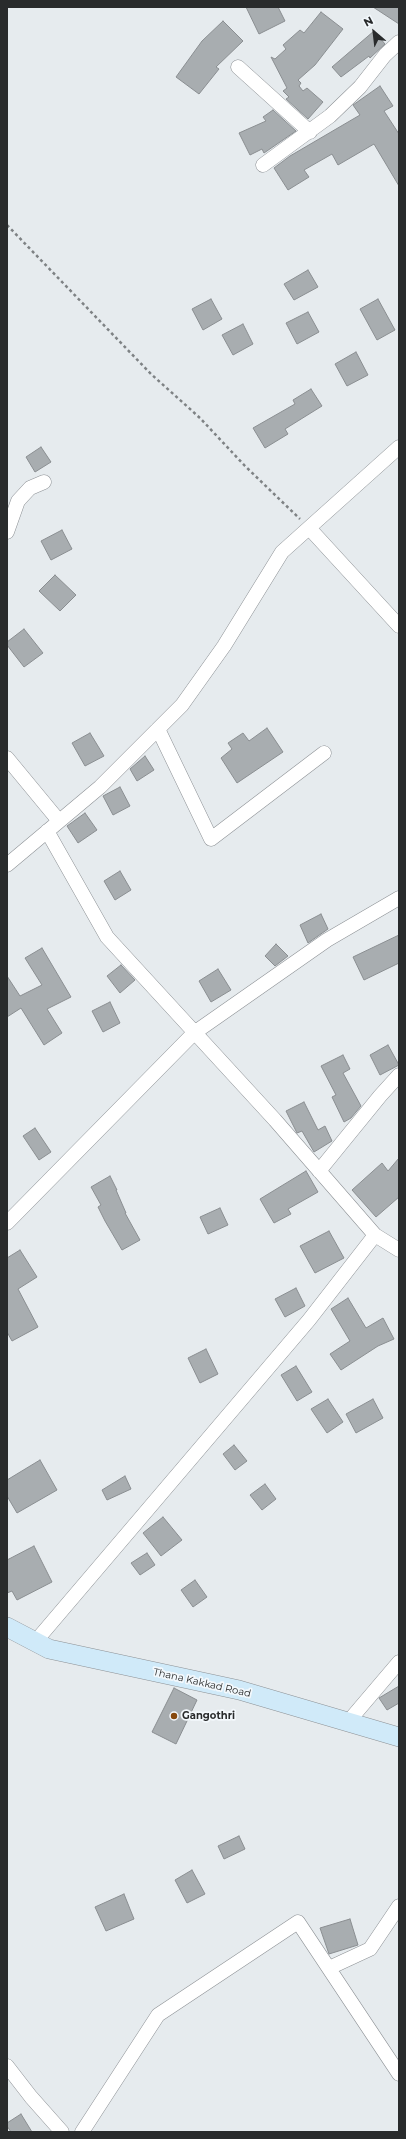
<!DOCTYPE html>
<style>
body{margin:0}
#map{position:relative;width:406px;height:2139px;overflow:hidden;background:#e6ebee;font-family:Montserrat,sans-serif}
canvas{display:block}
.frame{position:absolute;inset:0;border:8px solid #292b2c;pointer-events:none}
.north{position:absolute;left:354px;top:12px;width:40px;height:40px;-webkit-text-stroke:3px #f3f8fc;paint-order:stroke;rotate:332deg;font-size:11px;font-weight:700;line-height:16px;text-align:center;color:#292b2c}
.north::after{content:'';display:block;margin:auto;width:14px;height:18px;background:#292b2c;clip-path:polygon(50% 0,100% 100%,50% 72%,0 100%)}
</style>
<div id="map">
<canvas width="406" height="2139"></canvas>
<div class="frame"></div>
<div class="north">N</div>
</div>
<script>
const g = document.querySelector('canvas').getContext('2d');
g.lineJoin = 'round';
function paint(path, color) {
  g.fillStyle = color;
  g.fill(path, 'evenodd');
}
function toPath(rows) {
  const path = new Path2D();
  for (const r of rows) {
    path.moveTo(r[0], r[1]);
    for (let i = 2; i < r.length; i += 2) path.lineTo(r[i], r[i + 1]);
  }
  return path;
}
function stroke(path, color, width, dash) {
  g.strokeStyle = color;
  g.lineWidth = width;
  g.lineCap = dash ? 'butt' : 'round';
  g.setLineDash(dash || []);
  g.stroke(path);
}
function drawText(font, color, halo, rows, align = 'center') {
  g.font = font + ' Montserrat,sans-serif';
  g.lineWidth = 3.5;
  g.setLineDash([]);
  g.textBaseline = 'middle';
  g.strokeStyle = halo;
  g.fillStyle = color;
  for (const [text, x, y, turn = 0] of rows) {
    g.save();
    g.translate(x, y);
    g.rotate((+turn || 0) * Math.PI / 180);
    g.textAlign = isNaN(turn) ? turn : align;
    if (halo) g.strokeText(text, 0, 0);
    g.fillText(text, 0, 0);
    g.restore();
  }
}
const building = toPath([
 [246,7,278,7,285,21,259,34,246,7],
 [373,7,399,7,399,24,373,7],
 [321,12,343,29,315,65,298,80,301,83,299,86,303,91,307,88,323,102,308,119,286,99,289,97,283,91,287,88,271,57,275,59,286,49,283,45,300,30,304,33,321,12],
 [223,21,243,41,216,67,219,69,199,94,176,77,202,41,223,21],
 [374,31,385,44,370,58,369,56,341,77,332,67,374,31],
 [380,86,393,106,384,111,399,134,399,186,374,144,338,165,332,154,304,170,309,177,288,190,274,168,290,156,360,115,353,105,380,86],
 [273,110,296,131,264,153,262,149,250,155,239,133,266,121,263,117,273,110],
 [308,270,318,287,294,300,284,284,308,270],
 [211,299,222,319,203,330,192,309,211,299],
 [378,299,395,330,377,340,360,309,378,299],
 [308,312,319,332,297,344,286,323,308,312],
 [243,324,253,344,233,355,222,335,243,324],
 [356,352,368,375,347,386,335,364,356,352],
 [311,389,322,406,285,429,288,434,265,448,253,428,295,404,293,400,311,389],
 [41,447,51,462,35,472,26,457,41,447],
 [62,530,72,549,51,560,41,541,62,530],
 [55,575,76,595,60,611,39,591,55,575],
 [24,629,43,653,24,667,7,645,7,642,24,629],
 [267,728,283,752,237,783,221,758,232,749,228,743,243,733,249,741,267,728],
 [90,733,104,756,85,766,72,743,90,733],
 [145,756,154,770,137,781,130,769,145,756],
 [120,787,130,806,113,815,103,796,120,787],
 [85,813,97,830,78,843,67,826,85,813],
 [120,871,131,890,115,900,104,881,120,871],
 [321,914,328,929,308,943,300,925,321,914],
 [399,935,399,963,364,980,353,957,399,935],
 [276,944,288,956,275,966,265,956,276,944],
 [42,948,71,997,47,1009,62,1033,44,1045,21,1008,7,1017,7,976,20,996,42,985,25,958,42,948],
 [121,965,135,980,120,993,107,976,121,965],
 [218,969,231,990,211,1002,199,981,218,969],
 [110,1002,120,1023,103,1032,92,1011,110,1002],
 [388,1045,399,1065,380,1075,370,1055,388,1045],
 [343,1055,350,1069,343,1073,361,1106,351,1118,344,1122,332,1097,336,1095,321,1066,343,1055],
 [304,1102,318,1130,325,1126,332,1141,314,1152,302,1131,297,1133,286,1111,304,1102],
 [35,1128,51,1152,39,1160,23,1136,35,1128],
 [399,1158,399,1197,376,1217,352,1190,382,1163,388,1171,399,1158],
 [306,1171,318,1192,288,1209,291,1214,274,1223,260,1199,306,1171],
 [110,1176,117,1190,116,1190,126,1213,125,1213,140,1240,122,1250,105,1221,98,1207,101,1205,91,1187,110,1176],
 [220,1208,228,1225,208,1234,200,1217,220,1208],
 [329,1231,344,1258,315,1273,300,1246,329,1231],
 [20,1250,37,1277,18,1289,38,1327,12,1341,7,1332,7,1258,20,1250],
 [296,1288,305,1306,285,1317,275,1299,296,1288],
 [348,1298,366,1328,383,1318,394,1339,378,1346,341,1370,330,1354,350,1341,331,1309,348,1298],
 [206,1349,218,1374,200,1383,188,1358,206,1349],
 [296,1366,312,1392,297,1401,281,1375,296,1366],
 [328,1399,343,1422,327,1433,311,1409,328,1399],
 [373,1399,383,1418,356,1433,346,1414,373,1399],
 [234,1445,247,1461,235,1470,223,1454,234,1445],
 [40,1460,57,1490,17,1513,7,1496,7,1480,40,1460],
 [125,1476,131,1489,107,1500,102,1490,125,1476],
 [265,1484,276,1499,262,1510,250,1495,265,1484],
 [163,1517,182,1540,161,1556,143,1533,163,1517],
 [34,1546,52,1582,17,1600,12,1591,7,1593,7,1560,34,1546],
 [147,1553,155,1565,140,1575,131,1563,147,1553],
 [195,1580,207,1597,193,1607,181,1590,195,1580],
 [399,1686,399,1703,387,1710,379,1698,399,1686],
 [174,1688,197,1700,176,1744,152,1732,174,1688],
 [239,1836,245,1849,224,1859,218,1846,239,1836],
 [192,1870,205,1894,187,1903,175,1880,192,1870],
 [124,1894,134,1919,106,1931,95,1907,124,1894],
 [350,1919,358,1945,329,1954,320,1928,350,1919],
 [21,2114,32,2132,11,2132,7,2126,7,2123,21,2114]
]);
const path = toPath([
 [7,225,151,374,200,418,245,466,300,519]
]);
const minor = toPath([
 [238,67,310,132],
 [263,165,330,116,360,87,385,55,399,42],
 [310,529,399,626],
 [7,532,18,501,30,488,44,482],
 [158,729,211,839,324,753],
 [7,758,59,821],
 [47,831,107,937,275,1120,375,1235],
 [7,865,100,787,182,705,224,646,282,552,399,447],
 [319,1171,380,1096,399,1075],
 [7,1223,194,1033,327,940,399,898],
 [35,1642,309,1320,375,1235,399,1250],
 [348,1722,399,1662],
 [329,1968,370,1949,399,1906],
 [7,2066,31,2097,62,2132],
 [82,2132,158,2015,298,1922,399,2074]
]);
const secondary = toPath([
 [7,1627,49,1649,239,1690,399,1737]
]);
const markers = [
 [174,1716,4,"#86470b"]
];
const streetNames = [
 ["Thana Kakkad Road",202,1683,13]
];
const poiNames = [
 ["Gangothri",182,1716]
];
paint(building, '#a8adb0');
stroke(building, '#8a8e91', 1);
stroke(minor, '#8d9195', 15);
stroke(secondary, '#8d9195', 20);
stroke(path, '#7e8284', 2.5, [3, 3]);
stroke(minor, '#fff', 14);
stroke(secondary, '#d0eaf9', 19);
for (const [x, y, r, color] of markers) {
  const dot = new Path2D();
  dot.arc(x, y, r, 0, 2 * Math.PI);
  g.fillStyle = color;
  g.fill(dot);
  stroke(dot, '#f3f8fc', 1.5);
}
drawText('10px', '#292b2c', '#f3f8fc', streetNames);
drawText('bold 10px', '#292b2c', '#f3f8fc', poiNames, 'left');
</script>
